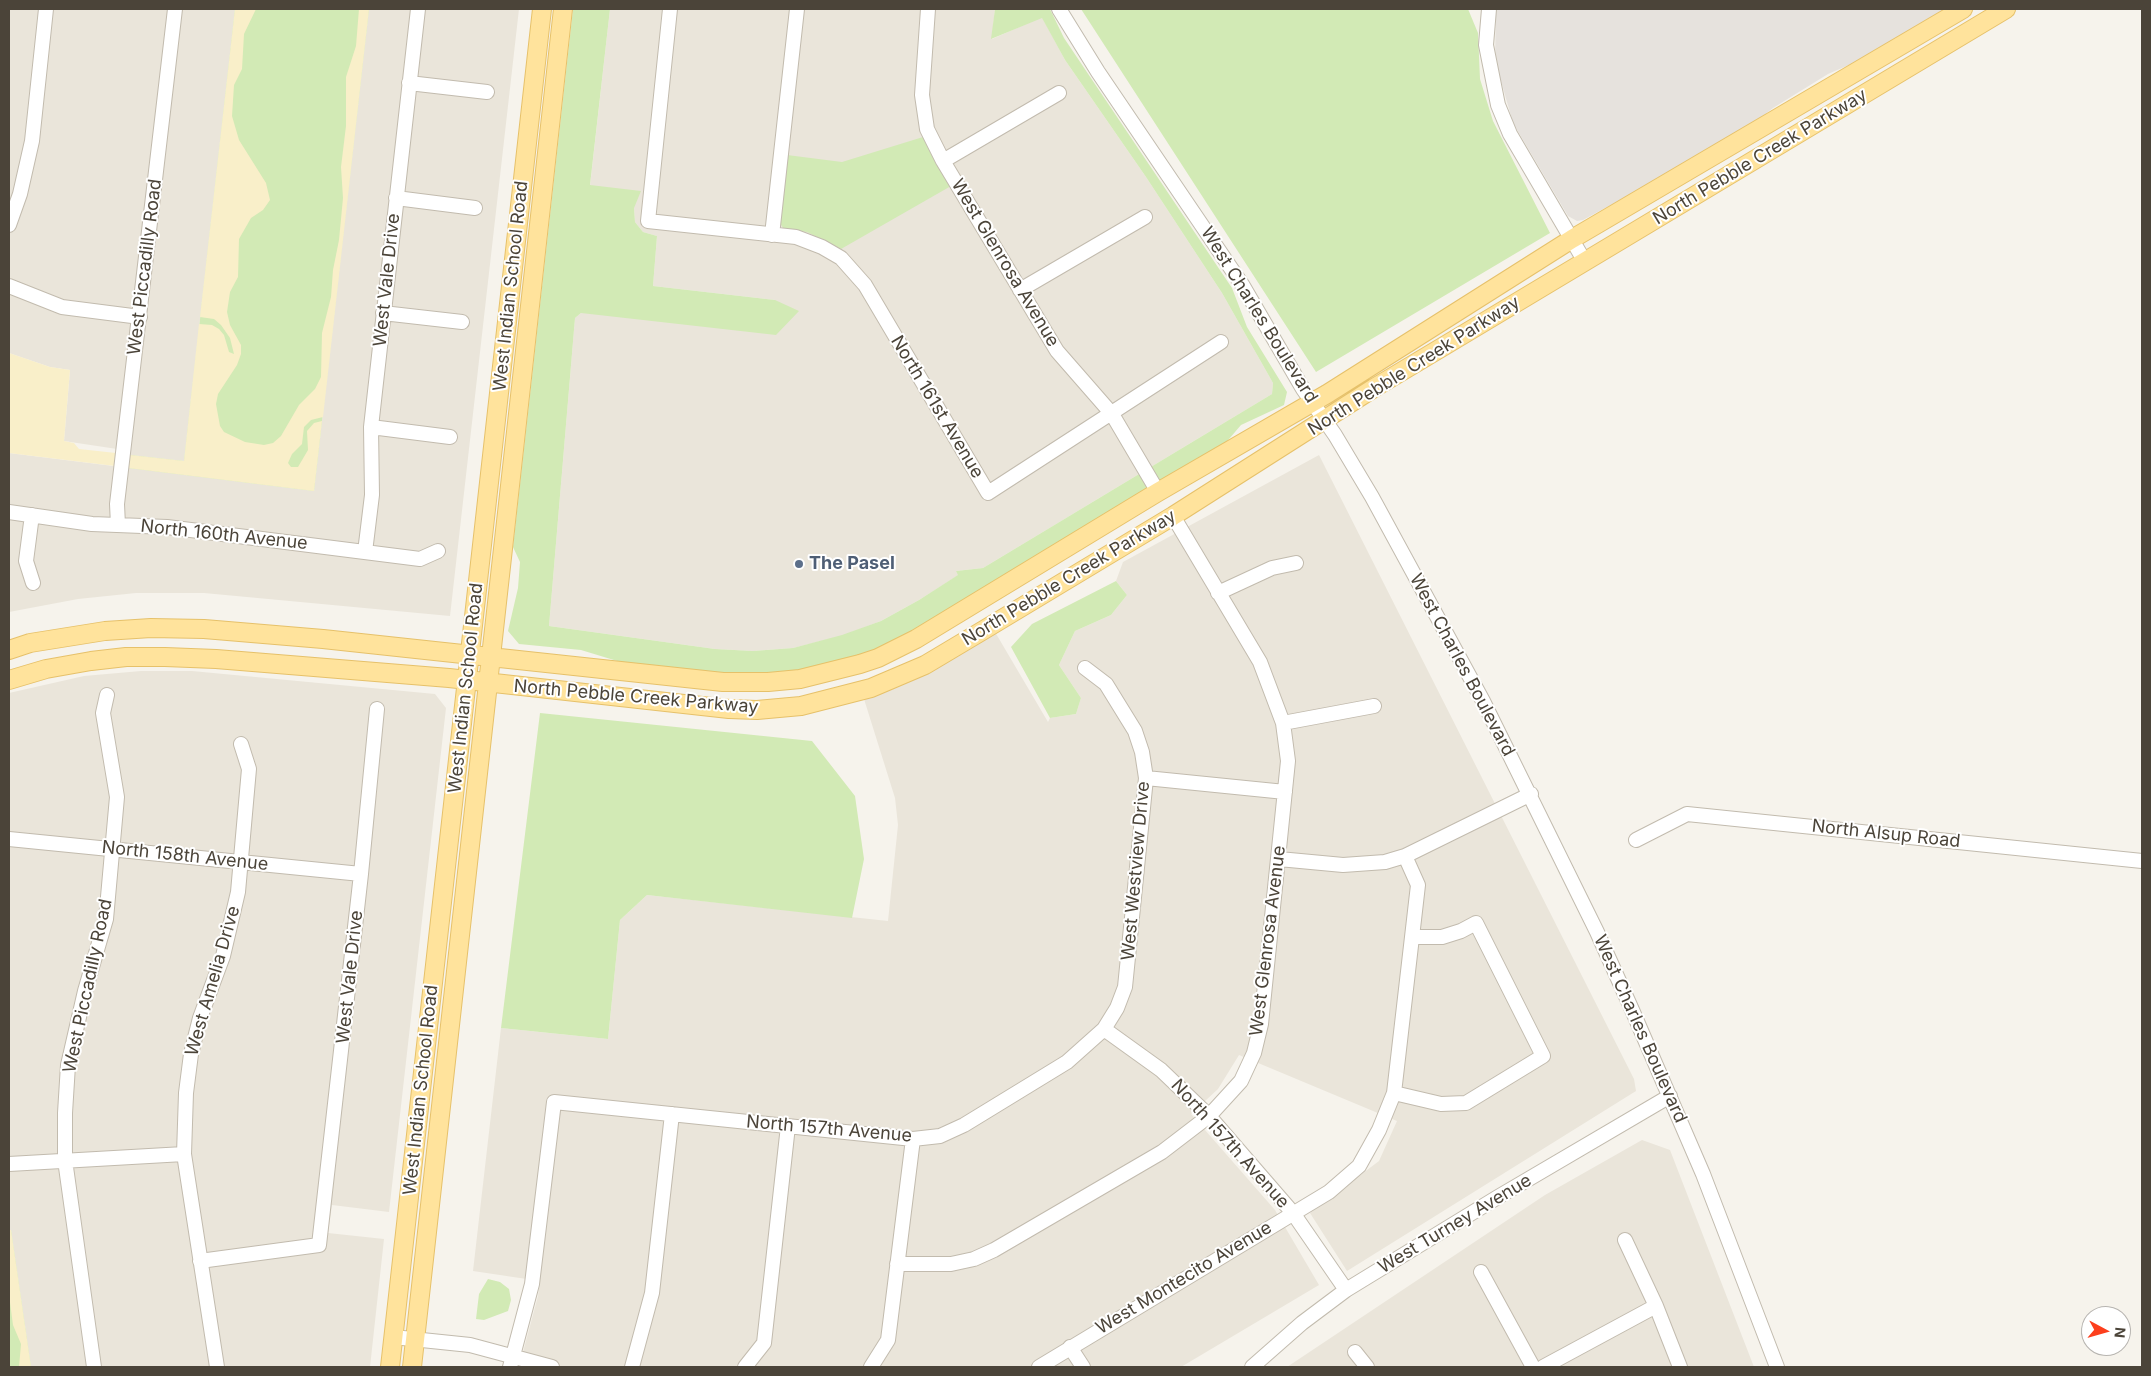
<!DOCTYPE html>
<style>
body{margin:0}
#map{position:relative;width:2151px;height:1376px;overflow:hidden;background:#f6f3ec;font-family:Inter,sans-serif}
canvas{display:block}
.frame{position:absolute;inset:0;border:10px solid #4b4439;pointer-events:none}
.north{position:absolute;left:2081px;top:1306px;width:50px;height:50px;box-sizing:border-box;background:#fff;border:1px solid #b7b4b0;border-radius:50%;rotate:96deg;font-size:14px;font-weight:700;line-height:20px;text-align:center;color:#4b4439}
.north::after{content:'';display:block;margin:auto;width:18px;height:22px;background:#fc3f1d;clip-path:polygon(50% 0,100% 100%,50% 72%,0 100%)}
</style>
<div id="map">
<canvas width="2151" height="1376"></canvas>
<div class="frame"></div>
<div class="north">N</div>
</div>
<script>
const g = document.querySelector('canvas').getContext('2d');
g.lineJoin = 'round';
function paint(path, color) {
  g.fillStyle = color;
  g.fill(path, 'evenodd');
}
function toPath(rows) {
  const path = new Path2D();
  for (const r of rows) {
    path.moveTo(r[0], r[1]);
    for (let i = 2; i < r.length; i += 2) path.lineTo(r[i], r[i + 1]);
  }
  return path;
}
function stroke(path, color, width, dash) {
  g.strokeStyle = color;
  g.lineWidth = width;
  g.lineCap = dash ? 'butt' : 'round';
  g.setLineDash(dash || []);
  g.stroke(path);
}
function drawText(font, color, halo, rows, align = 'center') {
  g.font = font + ' Inter,sans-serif';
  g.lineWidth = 4;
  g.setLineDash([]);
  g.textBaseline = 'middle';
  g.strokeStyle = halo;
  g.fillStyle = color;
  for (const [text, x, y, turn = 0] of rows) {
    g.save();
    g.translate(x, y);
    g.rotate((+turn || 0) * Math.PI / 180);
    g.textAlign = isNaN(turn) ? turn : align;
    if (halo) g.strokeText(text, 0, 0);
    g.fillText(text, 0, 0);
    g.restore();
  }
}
const residential = toPath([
 [9,9,235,9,184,461,130,455,117,449,64,441,70,370,50,367,9,353],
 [369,9,519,9,450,616,204,593,136,593,78,599,9,612,9,453,314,491],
 [610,9,995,9,992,39,1042,17,1065,60,1146,177,1222,293,1273,383,1272,394,983,568,956,571,959,575,919,600,881,621,842,636,793,648,753,651,715,649,549,626,575,318,581,313,775,300,653,286,657,236,643,232,635,222,634,208,590,186],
 [1319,455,1634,1079,1636,1091,1347,1271,1310,1213,1379,1161,1397,1121,1239,1055,1218,1089,1191,1114,1275,1210,1319,1285,1181,1367,519,1367,538,1296,540,1281,473,1271,501,1028,608,1039,620,920,647,895,888,921,898,825,895,798,864,699,936,668,995,632,1048,722,1050,718,1076,714,1081,698,1059,665,1075,631,1111,615,1127,595,1116,581,1123,562],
 [141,671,192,671,435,694,446,708,389,1212,332,1205,328,1233,384,1239,370,1367,31,1367,11,1230,9,1230,9,693,84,676],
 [1642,1140,1670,1150,1754,1367,1287,1367,1545,1195]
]);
const industrial = toPath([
 [1496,9,1949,9,1865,58,1828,74,1773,108,1737,136,1583,220,1577,221,1568,216,1513,123,1495,60]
]);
const green = toPath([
 [235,9,369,9,314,491,128,468,130,455,184,461],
 [573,9,610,9,590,185,641,191,634,208,635,222,643,232,657,236,653,286,775,300,799,311,776,335,581,313,575,318,549,626,715,649,753,651,793,648,842,635,881,621,919,600,958,575,956,571,983,568,1272,394,1273,383,1222,293,1146,177,1065,60,1042,18,991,39,995,9,1050,9,1064,38,1232,288,1247,327,1287,392,1284,405,1241,425,1223,446,941,615,886,647,846,660,800,672,770,675,730,675,627,664,581,650,519,644,508,631,518,588,520,562,513,547],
 [1081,9,1468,9,1478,33,1480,79,1493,121,1550,233,1316,372],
 [923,137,951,186,841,249,807,232,784,229,779,222,787,155,842,162],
 [1116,581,1127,595,1111,615,1075,631,1059,665,1081,698,1076,714,1050,718,1011,647,1032,624],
 [540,713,812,741,855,796,864,859,852,918,647,895,620,920,608,1039,501,1028],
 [9,1230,11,1230,31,1367,9,1367],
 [488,1279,500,1282,509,1289,511,1300,508,1311,484,1320,476,1319,479,1294]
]);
const sand = toPath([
 [235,9,256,9,244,34,242,69,234,85,232,116,239,140,266,183,270,200,263,210,251,218,239,239,238,277,230,292,227,312,230,325,241,345,241,354,237,365,218,394,216,404,220,426,224,432,245,442,264,445,273,443,281,436,299,405,315,389,321,377,322,333,331,297,333,270,339,240,343,198,341,167,346,126,346,77,356,46,359,9,369,9,323,417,311,420,304,427,302,444,292,454,288,463,291,467,298,467,308,450,307,431,314,423,322,421,314,491,128,468,130,455,184,461,199,324,212,325,219,329,224,335,229,352,234,354,230,338,221,325,214,319,200,317],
 [9,353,50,367,70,370,64,441,74,443,79,449,116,453,115,466,9,453],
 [9,1230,11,1230,31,1367,19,1367,21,1344,13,1325,9,1295]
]);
const minor = toPath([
 [670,9,648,221,796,237,822,247,841,258,865,285,988,493,1221,342],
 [928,9,922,95,927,129,943,161,1057,351,1112,414,1158,492],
 [1059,9,1098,72,1243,286,1303,389,1335,435,1372,497,1483,701,1597,932,1633,1012,1703,1174,1777,1367],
 [1489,9,1486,45,1498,105,1510,134,1585,262],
 [409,83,487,92],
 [943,161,1059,93],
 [396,198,475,208],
 [9,225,20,194,32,141,46,9],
 [772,235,797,9],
 [9,286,62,307,140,317],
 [1020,290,1145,217],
 [383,313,462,322],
 [371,427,450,437],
 [9,512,92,524,167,527,420,559,438,551],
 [32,515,26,561,33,583],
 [118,525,117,504,175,9],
 [365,552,372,495,371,427,418,9],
 [1218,593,1272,568,1296,563],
 [1283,723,1374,706],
 [1146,778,1285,792],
 [9,839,361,874],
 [1636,840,1687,814,2142,861],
 [1279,859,1343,865,1385,862,1405,856,1531,794],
 [1104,1029,1161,1070,1209,1116,1293,1213,1346,1290],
 [1394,1093,1441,1104,1466,1103,1543,1056,1476,923,1461,931,1442,937,1412,937],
 [9,1164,184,1154],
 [1625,1240,1656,1306,1680,1367],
 [200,1261,319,1245,361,874,377,709],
 [897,1264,951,1264,974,1259,994,1250,1162,1152,1209,1116,1241,1081,1254,1053,1261,1024,1288,761,1283,723,1260,662,1173,516],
 [1481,1272,1533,1367],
 [393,1337,470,1345,552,1367],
 [1070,1347,1083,1367],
 [1355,1352,1367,1367],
 [94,1367,65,1160,65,1113,68,1065,85,991,106,919,117,797,103,713,107,695],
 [217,1367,184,1154,186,1093,191,1054,200,1018,223,956,238,892,249,769,241,744],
 [510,1367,532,1284,554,1102,913,1139,940,1136,964,1125,1067,1062,1104,1029,1117,1008,1125,987,1146,778,1142,752,1135,731,1106,684,1085,668],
 [632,1367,652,1293,672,1114],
 [745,1367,764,1343,788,1126],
 [871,1367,888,1340,913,1139],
 [1039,1367,1329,1192,1359,1166,1379,1130,1394,1093,1418,885,1405,856],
 [1252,1367,1302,1323,1346,1290,1498,1197,1670,1096],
 [1543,1367,1656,1306]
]);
const major = toPath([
 [9,650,30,643,105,631,151,628,204,629,323,639,723,682,768,682,800,679,860,664,878,658,916,639,1158,492,1327,394,1572,239,1963,9],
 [9,680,46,669,91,661,126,657,165,657,216,659,449,678,729,709,757,710,801,706,871,688,925,665,982,631,1173,516,1374,388,2006,9],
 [390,1367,542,9],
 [412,1367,563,9]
]);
const markers = [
 [799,564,5,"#5c6f8a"]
];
const streetNames = [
 ["North Pebble Creek Parkway",1760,157,-31],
 ["West Glenrosa Avenue",1005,263,59],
 ["West Piccadilly Road",145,267,-83],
 ["West Vale Drive",387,280,-84],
 ["West Indian School Road",511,286,-84],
 ["West Charles Boulevard",1259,315,58],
 ["North Pebble Creek Parkway",1414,366,-32],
 ["North 161st Avenue",937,407,59],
 ["North 160th Avenue",224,535,6],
 ["North Pebble Creek Parkway",1069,578,-31],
 ["West Charles Boulevard",1462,665,62],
 ["West Indian School Road",466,688,-84],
 ["North Pebble Creek Parkway",636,697,5],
 ["North Alsup Road",1886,834,6],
 ["North 158th Avenue",185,856,6],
 ["West Westview Drive",1136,871,-85],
 ["West Glenrosa Avenue",1268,941,-83],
 ["West Vale Drive",350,977,-84],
 ["West Amelia Drive",213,981,-74],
 ["West Piccadilly Road",88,986,-78],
 ["West Charles Boulevard",1640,1029,66],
 ["West Indian School Road",421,1090,-84],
 ["North 157th Avenue",829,1129,5],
 ["North 157th Avenue",1230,1144,48],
 ["West Turney Avenue",1455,1224,-31],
 ["West Montecito Avenue",1184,1278,-31]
];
const serviceNames = [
 ["The Pasel",809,564]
];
paint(residential, '#eae5da');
paint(industrial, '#e6e2dd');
paint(green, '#d2eab5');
paint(sand, '#f9efc9');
stroke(minor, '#c2bbae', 16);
stroke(major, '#e6c16a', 20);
stroke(minor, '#fff', 14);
stroke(major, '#ffe39c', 18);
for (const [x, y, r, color] of markers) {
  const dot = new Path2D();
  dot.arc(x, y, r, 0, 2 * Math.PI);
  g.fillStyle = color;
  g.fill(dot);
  stroke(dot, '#fff', 2);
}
drawText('18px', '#4b4439', '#fff', streetNames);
drawText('bold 18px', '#4e5e75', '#fff', serviceNames, 'left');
</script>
